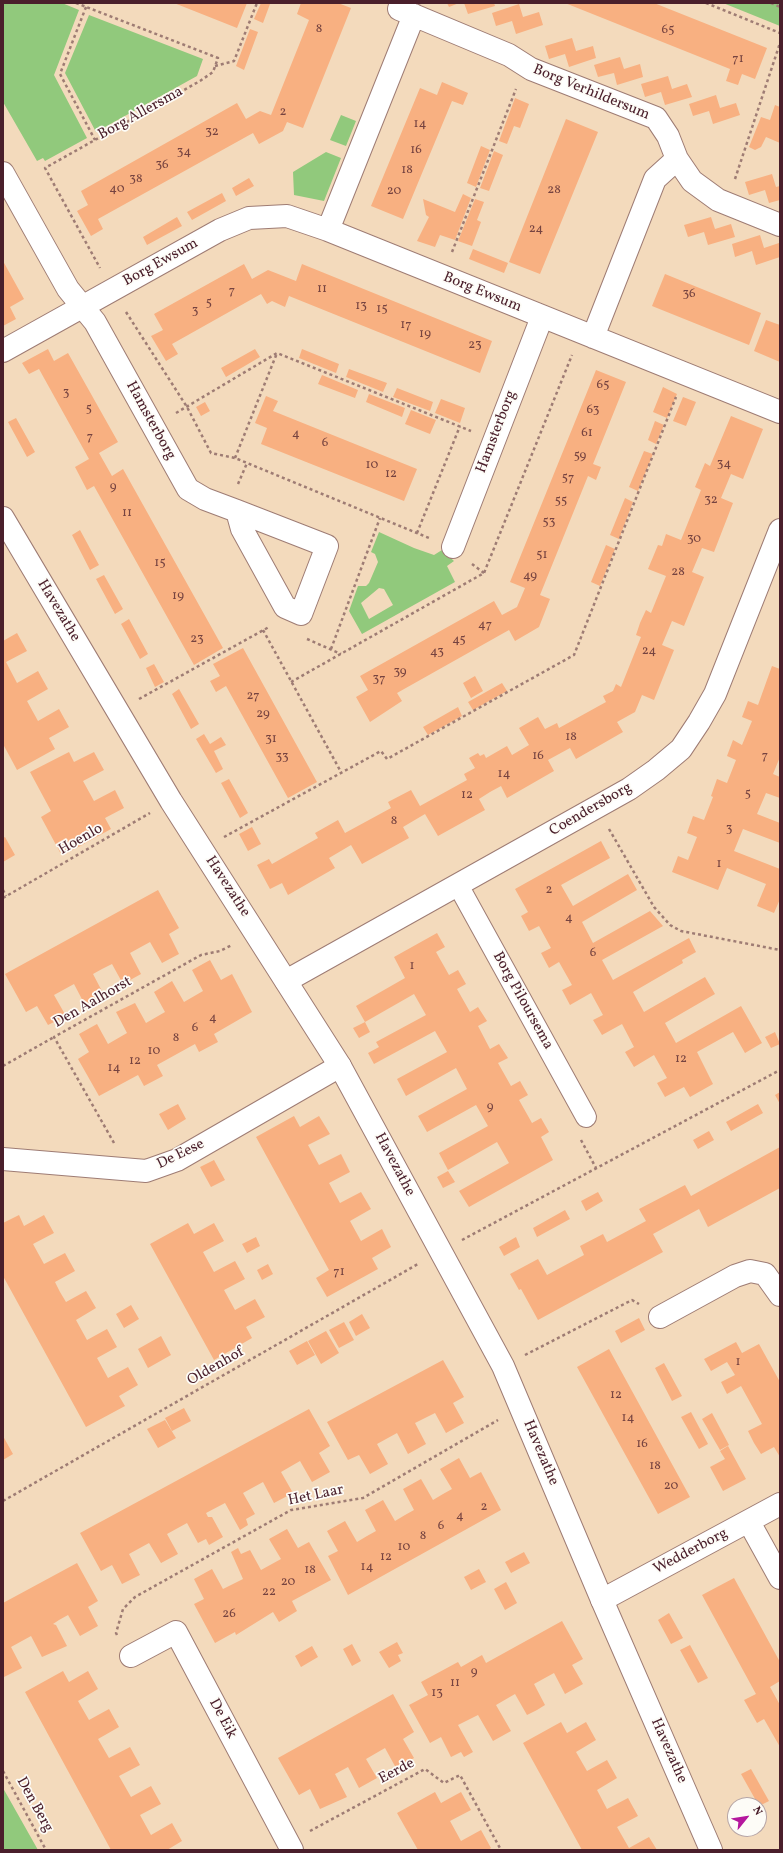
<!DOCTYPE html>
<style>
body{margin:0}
#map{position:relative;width:783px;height:1853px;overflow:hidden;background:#f3dabc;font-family:Vollkorn,serif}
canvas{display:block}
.frame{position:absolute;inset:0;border:4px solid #4a1f2b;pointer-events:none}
.north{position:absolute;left:727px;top:1797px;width:40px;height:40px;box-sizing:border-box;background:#fdfcf7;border:1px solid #b5a4a5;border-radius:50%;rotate:60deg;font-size:11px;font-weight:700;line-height:16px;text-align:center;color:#4a1f2b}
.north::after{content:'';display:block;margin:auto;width:14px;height:18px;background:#b5179e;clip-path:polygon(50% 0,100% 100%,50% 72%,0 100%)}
</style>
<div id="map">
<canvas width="783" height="1853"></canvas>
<div class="frame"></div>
<div class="north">N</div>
</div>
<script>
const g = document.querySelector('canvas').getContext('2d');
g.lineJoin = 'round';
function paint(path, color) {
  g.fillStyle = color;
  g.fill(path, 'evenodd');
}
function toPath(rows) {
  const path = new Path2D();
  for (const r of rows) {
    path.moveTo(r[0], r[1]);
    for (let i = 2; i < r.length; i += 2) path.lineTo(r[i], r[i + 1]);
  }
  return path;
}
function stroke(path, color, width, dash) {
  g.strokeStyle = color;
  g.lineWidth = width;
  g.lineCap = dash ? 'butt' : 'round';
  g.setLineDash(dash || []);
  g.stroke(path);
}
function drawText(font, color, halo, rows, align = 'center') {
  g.font = font + ' Vollkorn,serif';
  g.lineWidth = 3.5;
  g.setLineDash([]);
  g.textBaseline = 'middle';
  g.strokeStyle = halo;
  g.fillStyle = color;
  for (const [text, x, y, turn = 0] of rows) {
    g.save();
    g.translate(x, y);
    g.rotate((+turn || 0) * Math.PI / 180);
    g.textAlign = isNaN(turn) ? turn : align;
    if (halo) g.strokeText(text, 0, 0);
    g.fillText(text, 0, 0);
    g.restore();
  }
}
const green = toPath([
 [3,3,62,3,79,10,54,75,87,138,45,161,43,158,37,161,3,102],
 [723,3,780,3,780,26],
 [89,15,203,59,197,76,96,132,65,73],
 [341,115,356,121,346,146,330,140],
 [326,152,341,158,324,201,294,195,293,172],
 [379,532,414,548,434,555,442,550,454,561,447,566,455,582,362,634,349,611,358,586,366,586,369,583,378,562,375,554,371,552],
 [379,588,384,589,393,605,369,619,361,603],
 [3,1788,38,1850,3,1850]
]);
const building = toPath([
 [174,3,247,3,237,28],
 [261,3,270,4,263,23,254,19],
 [301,3,338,3,351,8,303,128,287,122,283,131,259,144,253,133,98,219,103,229,91,236,77,211,88,205,81,191,237,103,246,119,260,111,271,115,309,20,297,14],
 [447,3,459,3,449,7],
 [464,3,494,3,495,6,468,14],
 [565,3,654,3,767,48,755,79,742,74,738,85,726,81,730,69],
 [519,4,523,17,539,12,543,25,516,34,512,21,496,26,492,13],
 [250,29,258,32,244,70,236,66],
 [572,38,576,51,593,46,596,58,569,67,565,54,549,59,545,46],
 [620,57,624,69,640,64,643,77,617,85,614,73,598,77,594,65],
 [668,76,672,89,687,84,692,97,665,105,661,92,645,97,641,84],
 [442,82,468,93,463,105,452,101,403,219,371,206,420,88,437,95],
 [716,95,720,108,736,103,740,115,713,124,709,111,693,116,689,104],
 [515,98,529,104,520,128,514,126,507,144,499,141],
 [775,105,780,107,780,143,766,137,761,147,755,150,749,147,761,117,770,120],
 [566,119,598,132,540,274,509,262],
 [481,146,490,150,476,187,467,183],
 [494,151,503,155,489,191,480,188],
 [772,174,776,187,780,186,780,200,769,203,765,190,749,195,745,182],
 [249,178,254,186,236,196,232,188],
 [222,193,226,201,192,220,187,212],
 [463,194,471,198,455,240,440,235,435,247,417,241,429,217,426,215,423,199,455,212],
 [475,199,484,202,477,220,481,222,472,246,458,241],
 [177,217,182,226,147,245,143,237],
 [711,217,715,229,731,224,735,237,708,245,704,232,688,237,684,225],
 [760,235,764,248,779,243,780,257,756,265,752,251,735,257,732,244],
 [473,249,508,263,504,273,469,259],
 [3,261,24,299,10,307,16,319,3,326],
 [244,264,252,279,268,270,296,281,302,264,492,341,480,373,289,296,285,307,272,301,267,304,261,294,172,344,178,354,166,361,151,336,163,330,154,314],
 [665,274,761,313,749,345,652,306],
 [766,320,780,325,780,362,754,351],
 [48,349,54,361,68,353,118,442,99,453,112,476,123,469,223,648,194,665,94,486,87,490,75,467,89,459,39,369,29,374,22,363],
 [255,349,260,357,226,377,221,368],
 [302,349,339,364,336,373,299,358],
 [349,369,387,383,383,392,346,377],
 [596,370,626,382,593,464,601,467,596,480,588,476,540,595,550,599,539,627,515,641,509,630,397,693,402,701,370,722,356,697,368,690,360,676,494,601,502,615,517,607,525,588,510,582],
 [322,375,358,390,355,398,318,384],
 [663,387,677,394,667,418,653,412],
 [397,388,433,402,430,411,393,397],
 [369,394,405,408,402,417,366,402],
 [266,396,278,401,273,411,417,469,404,501,261,444,267,428,255,423],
 [683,397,696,402,686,426,673,421],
 [441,399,465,408,460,423,435,413],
 [205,402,210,411,201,416,196,407],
 [411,410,436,420,430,434,405,424],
 [731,416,763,429,743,479,731,474,721,498,733,503,714,552,702,548,692,572,704,577,684,626,672,621,662,645,674,650,654,700,642,695,635,712,617,722,623,732,576,759,570,748,548,760,554,771,507,798,501,786,490,792,479,799,485,810,438,836,425,814,403,827,409,838,362,864,351,845,329,858,335,868,288,895,282,883,270,889,257,865,269,859,272,864,318,838,315,833,338,820,345,833,391,808,388,802,411,790,420,806,467,780,464,774,475,768,469,758,478,753,480,756,484,754,486,758,507,746,512,755,529,745,519,728,538,717,545,729,557,723,559,728,606,702,603,696,613,691,616,684,621,687,641,637,636,635,640,623,646,610,651,613,666,576,648,569,658,545,662,546,666,534,681,540,701,490,695,487,705,463,710,466],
 [16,418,35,452,27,457,8,422],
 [655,421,664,425,656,444,648,440],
 [644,451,653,454,638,491,629,487],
 [625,498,633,502,619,539,610,535],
 [80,530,99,565,90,570,72,535],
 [606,545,615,549,600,586,591,582],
 [104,575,123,609,115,614,96,579],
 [129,619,148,654,140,659,121,624],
 [17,633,27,651,6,662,17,683,38,671,48,689,27,701,38,721,59,709,69,727,49,738,55,749,17,770,3,744,3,641],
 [243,648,317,782,288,798,226,686,216,692,210,681,220,676,213,664],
 [154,664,164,682,155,687,146,668],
 [772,666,780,669,780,757,773,774,780,777,780,798,766,793,757,814,780,823,780,843,743,829,734,851,780,869,780,899,774,913,757,906,766,884,727,868,718,890,672,872,678,856,688,860,697,837,687,833,693,816,704,820,713,797,711,796,717,779,727,783,736,760,727,756,733,740,742,745,752,721,742,717,748,701,758,705],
 [475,676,483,691,471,698,463,683],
 [502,683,507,691,473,710,468,702],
 [179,689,199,724,191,729,172,694],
 [458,707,462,716,428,735,423,727],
 [204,734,210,744,221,737,226,745,214,751,223,769,216,773,196,739],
 [69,752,74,762,94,752,104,770,83,781,94,801,115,790,124,808,105,818,111,829,62,856,41,817,51,811,30,772],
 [229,779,248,813,240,818,221,783],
 [252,827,261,844,248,851,239,834],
 [5,837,15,855,3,862,3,838],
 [601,841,610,858,561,885,573,906,628,874,637,890,582,922,593,943,650,911,663,926,602,960,613,980,689,938,696,952,682,960,683,963,633,992,644,1012,705,977,715,994,665,1023,676,1043,741,1006,762,1043,745,1053,733,1032,697,1052,713,1084,690,1097,684,1087,665,1097,657,1083,667,1078,654,1055,634,1067,625,1052,634,1047,622,1024,602,1035,593,1020,603,1015,591,993,570,1005,562,990,572,985,559,962,549,968,541,953,551,948,539,926,529,931,521,916,528,912,515,889],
 [158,890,179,928,169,934,179,954,162,963,150,942,130,953,141,974,123,984,112,964,102,969,93,974,104,995,85,1005,74,984,54,995,66,1016,48,1025,37,1006,26,1012,5,974],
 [437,933,445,947,436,952,449,975,458,970,466,984,457,989,470,1012,478,1007,487,1021,478,1026,490,1049,499,1044,508,1058,498,1063,511,1086,520,1081,528,1095,519,1100,532,1123,541,1118,549,1132,541,1137,553,1160,469,1207,459,1191,509,1163,497,1142,448,1170,439,1153,488,1126,476,1105,427,1132,418,1116,467,1089,456,1068,406,1096,397,1079,447,1052,435,1031,374,1064,368,1053,379,1047,376,1042,426,1015,414,994,365,1022,356,1006,405,978,394,957],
 [210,960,221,980,232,974,252,1012,214,1034,218,1042,199,1052,195,1044,157,1065,163,1076,144,1086,138,1075,99,1096,78,1059,89,1052,79,1034,97,1024,108,1044,127,1033,116,1012,135,1003,146,1023,165,1012,154,992,172,981,184,1002,203,991,192,970],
 [365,1022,370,1032,359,1038,353,1028],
 [775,1032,780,1044,771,1048,765,1037],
 [780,1092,780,1104,775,1095],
 [178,1104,186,1119,168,1130,159,1114],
 [758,1104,763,1113,731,1131,726,1122],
 [294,1116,300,1127,319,1116,330,1134,308,1145,314,1156,319,1165,341,1154,350,1172,329,1183,340,1203,361,1192,371,1209,350,1221,361,1241,382,1229,391,1247,372,1258,378,1269,327,1297,316,1278,329,1270,256,1137],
 [709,1131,714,1140,698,1149,693,1140],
 [780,1147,780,1188,708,1227,699,1209,653,1234,663,1252,538,1320,521,1289,519,1290,510,1274,538,1259,547,1275,584,1255,580,1246,603,1234,607,1242,646,1221,639,1209,666,1195,685,1185,691,1196],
 [214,1160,225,1180,211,1187,200,1167],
 [448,1171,455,1182,443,1188,437,1177],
 [598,1192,603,1201,586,1211,581,1201],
 [565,1210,570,1219,537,1237,533,1228],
 [19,1215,24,1226,44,1215,54,1233,33,1244,44,1264,65,1253,75,1271,55,1282,60,1292,66,1302,86,1291,96,1308,76,1320,87,1340,107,1329,117,1347,97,1358,108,1378,128,1367,138,1385,119,1396,125,1406,86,1427,3,1276,3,1223],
 [188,1223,194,1234,214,1223,224,1241,203,1252,214,1272,235,1261,245,1279,224,1290,235,1310,255,1299,265,1317,246,1327,252,1338,214,1360,150,1244],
 [256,1237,260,1246,247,1253,242,1244],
 [516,1237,520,1247,504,1256,499,1247],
 [268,1264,273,1274,262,1280,257,1270],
 [131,1305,139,1319,124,1328,116,1314],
 [362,1314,370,1328,356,1336,349,1322],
 [639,1318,645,1330,621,1343,615,1331],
 [344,1322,354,1340,339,1348,329,1330],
 [326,1331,339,1353,321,1364,308,1341],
 [161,1336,171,1355,148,1368,138,1349],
 [307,1341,315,1355,297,1365,289,1351],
 [736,1342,742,1353,759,1344,780,1382,780,1457,774,1447,761,1454,754,1443,748,1431,762,1424,741,1386,727,1394,721,1382,735,1375,727,1362,711,1371,704,1359],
 [609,1349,690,1497,658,1514,577,1367],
 [443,1360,464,1397,453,1403,464,1423,446,1433,435,1413,415,1423,426,1444,408,1454,397,1433,377,1444,388,1464,370,1474,359,1455,348,1460,327,1422],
 [664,1363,682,1396,672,1401,655,1368],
 [184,1408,191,1421,172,1431,165,1418],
 [309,1409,330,1446,319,1453,330,1472,312,1482,300,1461,281,1472,293,1493,274,1503,263,1482,243,1493,255,1514,246,1519,248,1525,240,1530,225,1503,206,1513,208,1517,212,1517,223,1537,209,1545,206,1539,198,1543,187,1523,167,1534,178,1554,161,1563,149,1543,129,1554,140,1575,122,1584,112,1565,101,1571,80,1533],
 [691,1412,708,1444,699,1449,681,1417],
 [712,1413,729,1445,720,1450,702,1419],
 [165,1420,176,1438,158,1448,147,1429],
 [3,1436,13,1454,3,1460],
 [728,1446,746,1479,723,1491,710,1467,725,1459,720,1451],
 [459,1458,470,1478,481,1472,501,1510,348,1595,328,1556,338,1551,327,1531,345,1521,357,1542,367,1536,376,1531,365,1510,383,1500,395,1521,405,1515,414,1510,403,1489,421,1479,433,1500,443,1494,452,1489,440,1469],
 [287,1529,298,1548,309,1542,331,1580,292,1601,297,1611,279,1622,273,1612,236,1635,235,1632,215,1643,194,1604,204,1599,194,1579,212,1569,223,1589,243,1579,231,1552,238,1548,241,1554,250,1550,261,1570,281,1559,269,1539],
 [524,1552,530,1563,511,1573,505,1562],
 [77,1563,98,1601,88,1607,98,1626,80,1636,68,1615,59,1620,53,1624,56,1625,67,1646,42,1657,31,1636,11,1647,22,1668,4,1677,3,1603],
 [479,1569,486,1582,471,1590,464,1577],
 [734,1578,780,1662,780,1681,770,1687,780,1705,780,1747,764,1719,757,1723,744,1700,756,1694,702,1595],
 [506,1582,517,1603,505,1610,494,1589],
 [669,1613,683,1638,671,1644,658,1620],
 [562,1621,583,1659,572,1665,583,1684,565,1694,554,1673,534,1684,545,1705,537,1710,527,1715,515,1694,496,1705,511,1731,493,1741,478,1715,458,1725,473,1752,464,1757,461,1752,451,1757,441,1737,430,1743,409,1705,428,1695,421,1682,458,1662,461,1667,482,1655,486,1663],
 [397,1642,403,1653,398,1655,401,1661,389,1668,379,1652],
 [352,1644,361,1661,352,1666,343,1649],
 [690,1645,708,1678,698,1683,680,1650],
 [312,1646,318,1657,301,1667,295,1656],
 [63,1671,69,1682,88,1671,98,1689,78,1701,89,1720,109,1709,119,1727,98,1739,109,1758,130,1747,140,1765,119,1776,131,1797,151,1786,161,1804,140,1815,151,1835,172,1823,182,1841,167,1850,111,1850,25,1692],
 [393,1694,414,1732,403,1739,414,1758,396,1768,385,1748,366,1759,377,1778,359,1788,348,1767,337,1773,335,1774,347,1797,320,1809,310,1789,299,1795,278,1758],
 [561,1722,567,1733,586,1722,596,1740,576,1752,587,1771,607,1760,617,1778,597,1790,607,1809,628,1798,638,1816,617,1827,629,1848,649,1837,657,1850,582,1850,523,1743],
 [751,1769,769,1801,759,1806,741,1774],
 [435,1792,441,1803,461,1792,471,1810,450,1821,461,1841,481,1830,491,1848,488,1850,418,1850,397,1813]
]);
const path = toPath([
 [76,3,218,58,213,72,200,81,45,168,100,268],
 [706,3,780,33],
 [771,3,780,7],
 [86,7,60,74,95,140],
 [215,66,234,61,257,3],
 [735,179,780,43],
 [452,252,516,89],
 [126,312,187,407,211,453,235,458,429,538],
 [176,413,277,353,471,431],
 [235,458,277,353],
 [238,484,247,463],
 [417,533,460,426],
 [472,564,484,573],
 [263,630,341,772],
 [307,639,341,654],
 [331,649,380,518],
 [291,682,484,573,572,355],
 [139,699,269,627],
 [609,829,654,907,670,925,681,931,780,950],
 [224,837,381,751,387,759,574,655,676,397],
 [3,890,6,896],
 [3,898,150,813],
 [3,1066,54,1037],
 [581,1140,596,1168],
 [114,1143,54,1037,201,955,220,951,232,945],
 [462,1240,780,1070],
 [525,1355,632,1300,639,1304],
 [3,1501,418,1264],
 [117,1635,116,1633,123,1609,135,1597,291,1510,363,1498,498,1420],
 [3,1771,46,1850],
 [310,1831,425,1769,444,1783,460,1775,501,1850]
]);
const pedestrian = toPath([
 [458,885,586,1117]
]);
const minor = toPath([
 [401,3,399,9,509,55,531,69,656,118,668,136,677,159,692,181,718,200,780,225],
 [3,173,68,289,95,322,188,489,205,499,237,511,327,546,301,614,285,607,242,529,237,511],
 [328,230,414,15],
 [593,337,655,179,677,159],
 [3,351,220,230,249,218,287,216,328,230,780,412],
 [453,547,542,317],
 [286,981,629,789,656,770,681,749,699,722,715,694,780,530],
 [3,1159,146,1171,177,1160,340,1066],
 [660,1317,735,1276,750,1271,765,1274,780,1295],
 [749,1522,780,1578],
 [602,1600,780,1504],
 [131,1656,176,1632,292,1850]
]);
const tertiary = toPath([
 [3,518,171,801,340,1066,503,1366,602,1600,711,1850]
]);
const numberNames = [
 ["8",319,30],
 ["65",668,31],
 ["71",738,60],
 ["2",283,113],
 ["14",420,125],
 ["32",212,133],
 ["16",416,151],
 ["34",184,153],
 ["36",162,166],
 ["18",407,171],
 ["38",136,180],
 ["40",117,190],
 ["28",554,191],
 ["20",394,192],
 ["24",536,230],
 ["11",322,290],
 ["7",232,292],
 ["36",689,295],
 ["5",209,304],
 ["13",361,307],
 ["15",382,310],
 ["3",195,312],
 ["17",406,326],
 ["19",425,335],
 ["23",475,346],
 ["65",603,386],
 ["3",66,394],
 ["5",89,410],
 ["63",593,411],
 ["61",587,434],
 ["4",296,435],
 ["7",90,438],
 ["6",325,444],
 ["59",580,457],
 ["34",724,465],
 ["10",372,466],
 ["12",391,475],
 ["57",568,479],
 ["9",113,488],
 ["32",711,501],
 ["55",561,502],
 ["11",127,514],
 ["53",549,523],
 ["30",694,540],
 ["51",542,556],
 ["15",160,564],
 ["28",678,573],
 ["49",530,577],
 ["19",178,597],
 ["47",485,626],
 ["23",197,640],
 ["45",459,641],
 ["24",649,652],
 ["43",437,653],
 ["39",400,673],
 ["37",379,680],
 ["27",253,697],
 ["29",263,715],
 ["18",571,738],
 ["31",271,740],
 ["16",538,757],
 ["7",765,757],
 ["33",282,758],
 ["14",504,775],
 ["5",748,795],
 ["12",467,796],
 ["8",394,822],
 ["3",729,830],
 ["1",719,865],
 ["2",549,891],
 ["4",569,919],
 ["6",593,954],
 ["1",412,967],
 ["4",213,1019],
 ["6",195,1029],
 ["8",176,1039],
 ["10",154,1052],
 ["12",681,1060],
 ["12",135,1062],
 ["14",114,1069],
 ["9",490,1108],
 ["71",339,1273],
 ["1",738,1363],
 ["12",616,1396],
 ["14",628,1419],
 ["16",642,1445],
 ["18",655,1467],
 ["20",671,1487],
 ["2",484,1508],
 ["4",460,1517],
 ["6",441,1527],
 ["8",423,1537],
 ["10",404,1548],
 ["12",386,1558],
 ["14",367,1568],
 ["18",310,1571],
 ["20",288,1583],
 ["22",269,1593],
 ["26",229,1615],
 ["9",474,1673],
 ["11",455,1684],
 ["13",437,1694]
];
const streetNames = [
 ["Borg Verhildersum",591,93,22],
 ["Borg Allersma",141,114,-29],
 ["Borg Ewsum",161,263,-29],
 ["Borg Ewsum",482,293,22],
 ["Hamsterborg",150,421,61],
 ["Hamsterborg",497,432,-69],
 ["Havezathe",58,611,59],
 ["Coendersborg",591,810,-30],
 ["Hoenlo",81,840,-30],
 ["Havezathe",227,887,57],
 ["Borg Piloursema",522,1001,61],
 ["Den Aalhorst",93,1003,-30],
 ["De Eese",181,1155,-26],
 ["Havezathe",394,1165,62],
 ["Oldenhof",216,1367,-30],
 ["Havezathe",540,1453,67],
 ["Het Laar",316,1496,-12],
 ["Wedderborg",691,1552,-28],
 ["De Eik",222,1719,62],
 ["Havezathe",668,1751,66],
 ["Eerde",397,1772,-28],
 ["Den Berg",34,1805,61]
];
paint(green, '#91c97c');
paint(building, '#f8b081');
stroke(pedestrian, '#9e7c74', 22);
stroke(minor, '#9e7c74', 24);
stroke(tertiary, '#9e7c74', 24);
stroke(path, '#9e7c74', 2.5, [3, 3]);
stroke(pedestrian, '#fff', 20);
stroke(minor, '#fff', 22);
stroke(tertiary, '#fff', 22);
drawText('13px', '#764340', null, numberNames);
drawText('15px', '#4a1f2b', '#fdfcf7', streetNames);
</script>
